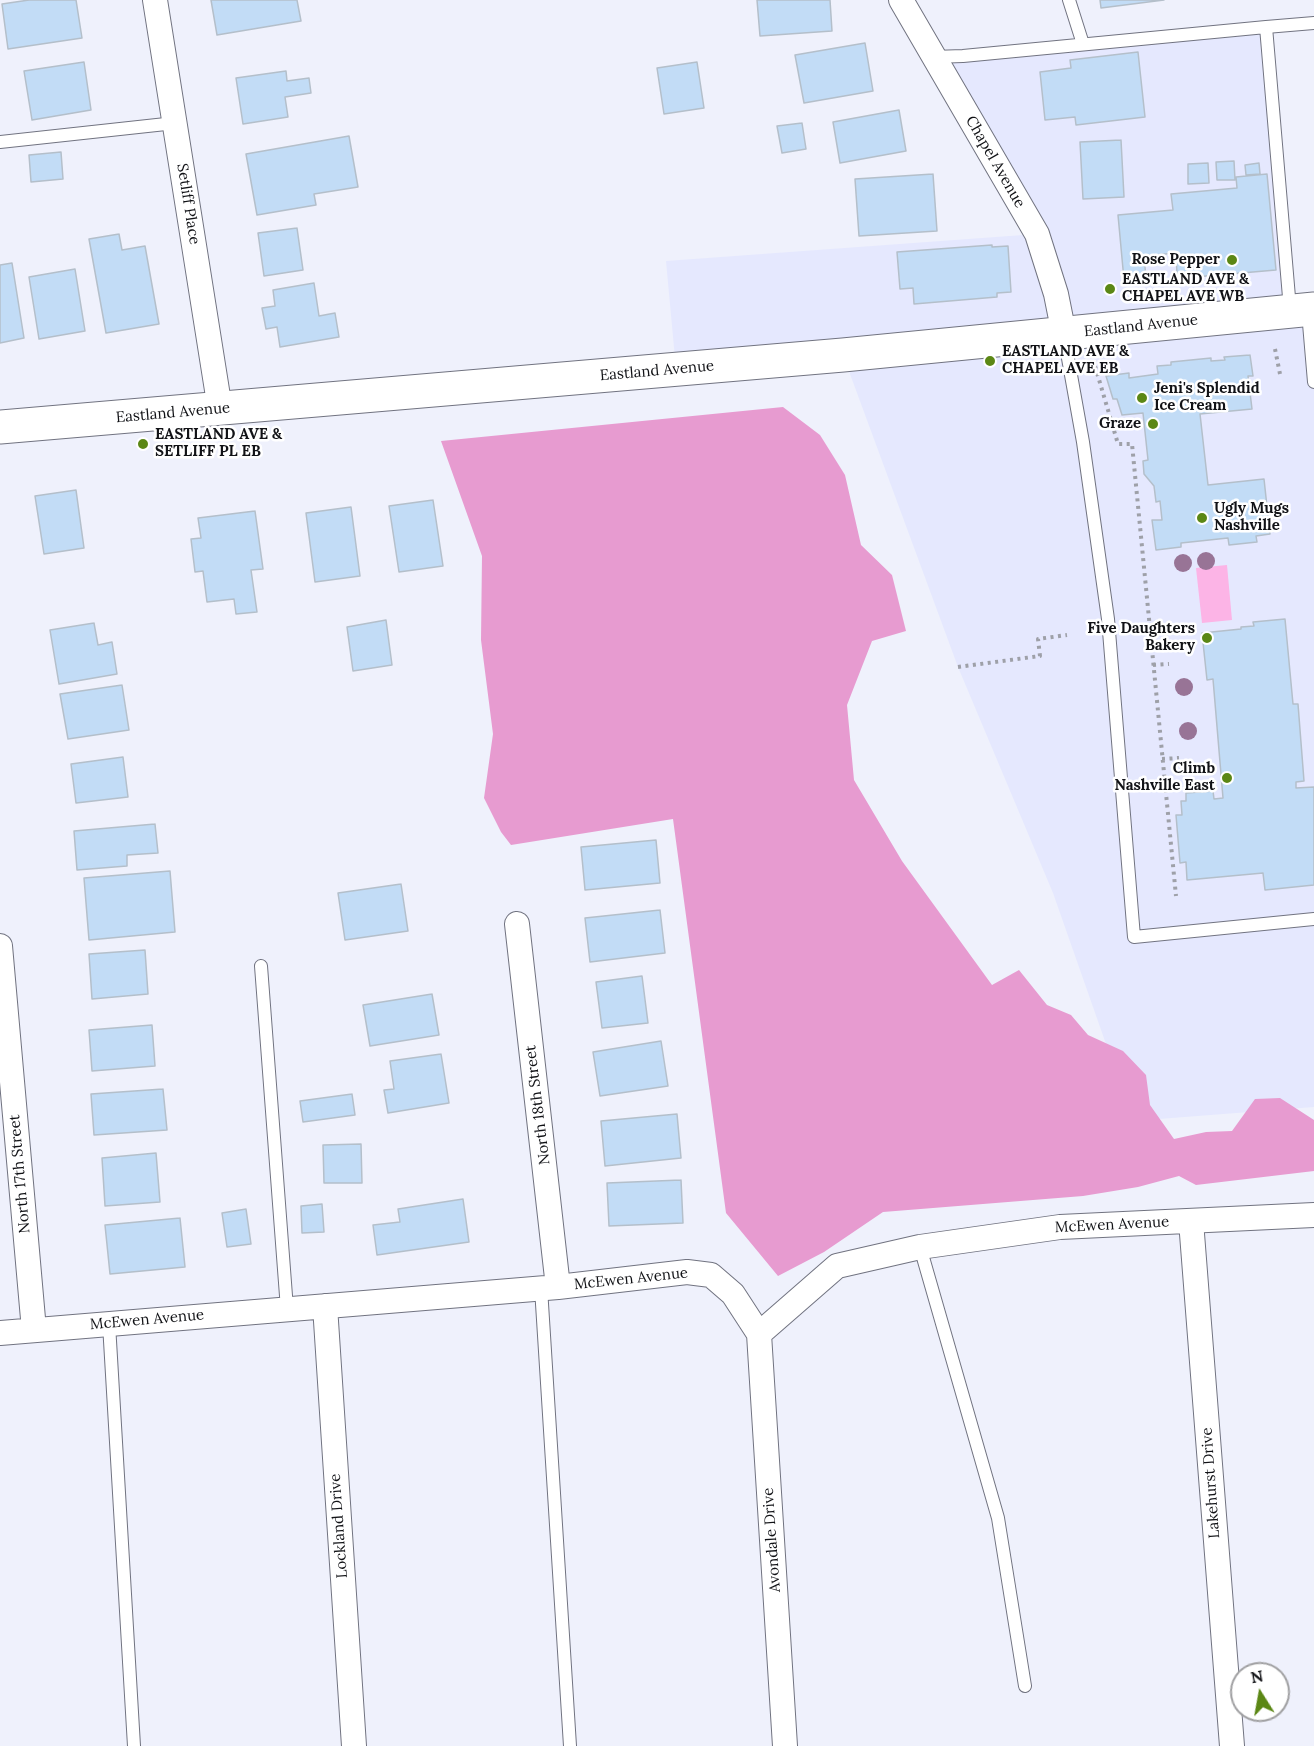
<!DOCTYPE html>
<style>
body{margin:0}
#map{position:relative;width:1314px;height:1746px;overflow:hidden;background:#eff1fc;font-family:Lora,serif}
canvas{display:block}
.north{position:absolute;left:1230px;top:1662px;width:60px;height:60px;box-sizing:border-box;background:#fff;border:2px solid #a0a0a2;border-radius:50%;rotate:349deg;font-size:16px;font-weight:700;line-height:24px;text-align:center;color:#111216}
.north::after{content:'';display:block;margin:auto;width:21px;height:27px;background:#5b8715;clip-path:polygon(50% 0,100% 100%,50% 72%,0 100%)}
</style>
<div id="map">
<canvas width="1314" height="1746"></canvas>
<div class="north">N</div>
</div>
<script>
const g = document.querySelector('canvas').getContext('2d');
g.lineJoin = 'round';
function paint(path, color) {
  g.fillStyle = color;
  g.fill(path, 'evenodd');
}
function toPath(rows) {
  const path = new Path2D();
  for (const r of rows) {
    path.moveTo(r[0], r[1]);
    for (let i = 2; i < r.length; i += 2) path.lineTo(r[i], r[i + 1]);
  }
  return path;
}
function stroke(path, color, width, dash) {
  g.strokeStyle = color;
  g.lineWidth = width;
  g.lineCap = dash ? 'butt' : 'round';
  g.setLineDash(dash || []);
  g.stroke(path);
}
function drawText(font, color, halo, rows, align = 'center') {
  g.font = font + ' Lora,serif';
  g.lineWidth = 5;
  g.setLineDash([]);
  g.textBaseline = 'middle';
  g.strokeStyle = halo;
  g.fillStyle = color;
  for (const [text, x, y, turn = 0] of rows) {
    g.save();
    g.translate(x, y);
    g.rotate((+turn || 0) * Math.PI / 180);
    g.textAlign = isNaN(turn) ? turn : align;
    if (halo) g.strokeText(text, 0, 0);
    g.fillText(text, 0, 0);
    g.restore();
  }
}
const built = toPath([
 [1266,27,1291,310,1307,309,1314,382,1314,1107,1133,1121,1053,893,958,667,843,355,676,369,666,261,1037,234,933,57]
]);
const green = toPath([
 [1227,565,1232,620,1202,623,1196,568]
]);
const forest = toPath([
 [783,407,820,435,845,475,861,545,892,575,906,631,872,641,847,705,854,780,902,861,992,985,1019,970,1047,1005,1071,1015,1088,1035,1123,1051,1146,1075,1150,1105,1174,1139,1206,1132,1232,1131,1255,1099,1280,1098,1314,1120,1314,1171,1196,1185,1179,1176,1138,1187,1083,1196,883,1212,824,1252,778,1276,726,1213,673,819,511,845,501,832,484,798,493,734,481,640,482,556,441,441]
]);
const building = toPath([
 [29,0,76,0,82,38,8,49,2,4,29,0],
 [211,0,297,0,301,21,217,35,211,0],
 [757,0,830,0,832,31,760,36,757,0],
 [1100,0,1164,0,1101,8,1100,0],
 [865,43,873,91,804,103,795,55,865,43],
 [1138,52,1145,117,1076,125,1075,117,1045,120,1040,72,1071,68,1070,60,1138,52],
 [84,62,91,110,32,120,24,71,84,62],
 [697,62,704,108,664,114,657,68,697,62],
 [286,71,287,81,309,78,311,93,285,97,288,117,243,124,236,78,286,71],
 [899,110,906,151,840,163,833,122,899,110],
 [802,123,806,149,782,153,777,126,802,123],
 [349,136,358,187,314,194,316,205,257,215,246,154,349,136],
 [1121,140,1124,197,1083,199,1080,142,1121,140],
 [61,152,63,179,31,182,29,155,61,152],
 [1234,161,1235,180,1217,180,1216,162,1234,161],
 [1208,163,1209,183,1188,184,1188,164,1208,163],
 [1259,163,1260,174,1246,175,1245,165,1259,163],
 [933,174,937,231,859,236,855,179,933,174],
 [1267,174,1276,270,1195,277,1195,273,1177,274,1176,253,1144,256,1146,278,1124,280,1118,215,1173,210,1171,194,1237,188,1236,177,1267,174],
 [297,228,303,270,264,276,258,233,297,228],
 [119,234,122,250,145,246,159,324,106,333,89,239,119,234],
 [992,245,992,247,1008,246,1011,292,997,293,997,297,914,304,913,288,900,289,897,252,992,245],
 [12,263,24,338,0,343,0,265,12,263],
 [75,269,85,331,39,339,29,277,75,269],
 [314,283,319,316,335,313,339,337,280,347,277,327,266,329,262,308,275,306,273,290,314,283],
 [1250,355,1253,376,1248,376,1252,409,1200,414,1208,485,1264,479,1270,534,1256,536,1257,542,1229,545,1228,538,1181,543,1181,547,1156,550,1152,520,1162,520,1160,501,1156,502,1154,486,1144,474,1143,461,1148,460,1143,413,1122,415,1117,399,1113,399,1106,376,1129,373,1129,378,1158,374,1157,366,1171,365,1171,362,1211,358,1211,361,1225,360,1224,357,1250,355],
 [76,490,84,548,44,554,35,496,76,490],
 [433,500,443,566,399,572,389,506,433,500],
 [351,507,360,576,315,582,306,513,351,507],
 [255,511,263,569,251,570,257,612,236,614,234,599,207,602,203,571,195,572,191,539,201,538,198,518,255,511],
 [1285,619,1293,704,1298,704,1304,781,1296,782,1296,788,1314,787,1314,885,1265,890,1263,873,1187,880,1186,862,1180,863,1176,815,1182,815,1181,801,1186,801,1186,793,1213,791,1214,799,1223,798,1213,679,1207,680,1202,633,1241,629,1241,627,1254,626,1253,622,1285,619],
 [386,620,392,665,353,671,347,627,386,620],
 [94,623,98,645,112,642,117,674,59,684,50,630,94,623],
 [122,685,129,730,68,739,60,694,122,685],
 [123,757,128,797,76,803,71,764,123,757],
 [155,824,158,853,127,855,127,866,77,870,74,831,155,824],
 [656,840,660,883,585,890,581,847,656,840],
 [170,871,175,932,89,940,84,878,170,871],
 [401,884,408,931,345,940,338,893,401,884],
 [660,910,665,953,590,962,585,918,660,910],
 [145,950,148,994,92,999,89,954,145,950],
 [642,976,648,1023,602,1028,596,982,642,976],
 [432,994,439,1035,370,1046,363,1005,432,994],
 [152,1025,155,1066,92,1071,89,1030,152,1025],
 [661,1041,668,1086,600,1096,593,1052,661,1041],
 [441,1054,449,1103,388,1113,384,1090,394,1089,390,1061,441,1054],
 [163,1089,167,1130,94,1135,91,1094,163,1089],
 [352,1094,355,1115,303,1122,300,1101,352,1094],
 [677,1114,681,1158,605,1166,601,1121,677,1114],
 [361,1144,362,1183,324,1183,323,1145,361,1144],
 [156,1153,160,1202,105,1206,102,1158,156,1153],
 [681,1180,683,1223,609,1226,607,1183,681,1180],
 [463,1199,469,1242,377,1255,373,1225,400,1222,398,1209,463,1199],
 [322,1204,324,1232,302,1233,301,1206,322,1204],
 [246,1209,251,1244,227,1247,222,1213,246,1209],
 [180,1218,185,1267,110,1274,105,1225,180,1218]
]);
const path = toPath([
 [1275,349,1280,374],
 [1095,366,1118,444,1132,444,1176,896],
 [1153,665,1169,664],
 [958,667,1040,656,1038,639,1067,635],
 [1162,759,1179,758]
]);
const lane = toPath([
 [1069,0,1083,44],
 [1266,27,1314,23],
 [933,57,963,56,1266,27,1290,309],
 [0,142,175,123],
 [1308,312,1314,382],
 [1064,336,1083,442,1108,619,1134,937,1314,919],
 [261,966,287,1309],
 [920,1247,998,1518,1025,1686],
 [541,1288,570,1746],
 [109,1324,134,1746]
]);
const street = toPath([
 [155,0,220,409],
 [901,0,1037,234,1056,294,1064,334],
 [517,924,558,1287],
 [0,946,34,1330],
 [1191,1221,1232,1746],
 [325,1306,354,1746],
 [0,1333,558,1287,687,1272,711,1275,733,1294,759,1334,837,1266,920,1247,1060,1227,1314,1215],
 [759,1334,785,1746]
]);
const secondary = toPath([
 [0,427,843,355,1314,309]
]);
const trees = [
 [1206,561],
 [1183,563],
 [1184,687],
 [1188,731]
];
const markers = [
 [1232,260,6,"#5b8715"],
 [1110,289,6,"#5b8715"],
 [990,361,6,"#5b8715"],
 [1142,398,6,"#5b8715"],
 [1153,424,6,"#5b8715"],
 [143,444,6,"#5b8715"],
 [1202,518,6,"#5b8715"],
 [1207,638,6,"#5b8715"],
 [1227,778,6,"#5b8715"]
];
const streetNames = [
 ["Chapel Avenue",995,162,60],
 ["Setliff Place",188,204,81],
 ["Eastland Avenue",1141,326,-6],
 ["Eastland Avenue",657,371,-5],
 ["Eastland Avenue",173,413,-5],
 ["North 18th Street",538,1105,-97],
 ["North 17th Street",20,1174,-95],
 ["McEwen Avenue",1112,1225,-3],
 ["McEwen Avenue",631,1279,-6],
 ["McEwen Avenue",147,1320,-5],
 ["Lakehurst Drive",1211,1483,-94],
 ["Lockland Drive",339,1526,-94],
 ["Avondale Drive",772,1540,-94]
];
const poiNames = [
 ["Rose Pepper",1220,260,"right"],
 ["EASTLAND AVE &",1122,280],
 ["CHAPEL AVE WB",1122,297],
 ["EASTLAND AVE &",1002,352],
 ["CHAPEL AVE EB",1002,369],
 ["Jeni's Splendid",1154,389],
 ["Ice Cream",1154,406],
 ["Graze",1141,424,"right"],
 ["EASTLAND AVE &",155,435],
 ["SETLIFF PL EB",155,452],
 ["Ugly Mugs",1214,509],
 ["Nashville",1214,526],
 ["Five Daughters",1195,629,"right"],
 ["Bakery",1195,646,"right"],
 ["Climb",1215,769,"right"],
 ["Nashville East",1215,786,"right"]
];
paint(built, '#e5e8fe');
paint(green, '#fcb4e6');
paint(forest, '#e79bd0');
paint(building, '#c2dcf6');
stroke(building, '#b4bfca', 1.5);
stroke(lane, '#717380', 14);
stroke(street, '#717380', 26);
stroke(secondary, '#717380', 35);
stroke(path, '#9ea0a8', 4, [3, 4.5]);
stroke(lane, '#fff', 12);
stroke(street, '#fff', 24);
stroke(secondary, '#fff', 33);
g.fillStyle = '#987496';
for (const [x, y] of trees) {
  g.beginPath();
  g.arc(x, y, 9, 0, 2 * Math.PI);
  g.fill();
}
for (const [x, y, r, color] of markers) {
  const dot = new Path2D();
  dot.arc(x, y, r, 0, 2 * Math.PI);
  g.fillStyle = color;
  g.fill(dot);
  stroke(dot, '#fff', 2);
}
drawText('15px', '#111216', '#fff', streetNames);
drawText('bold 15px', '#111216', '#fff', poiNames, 'left');
</script>
